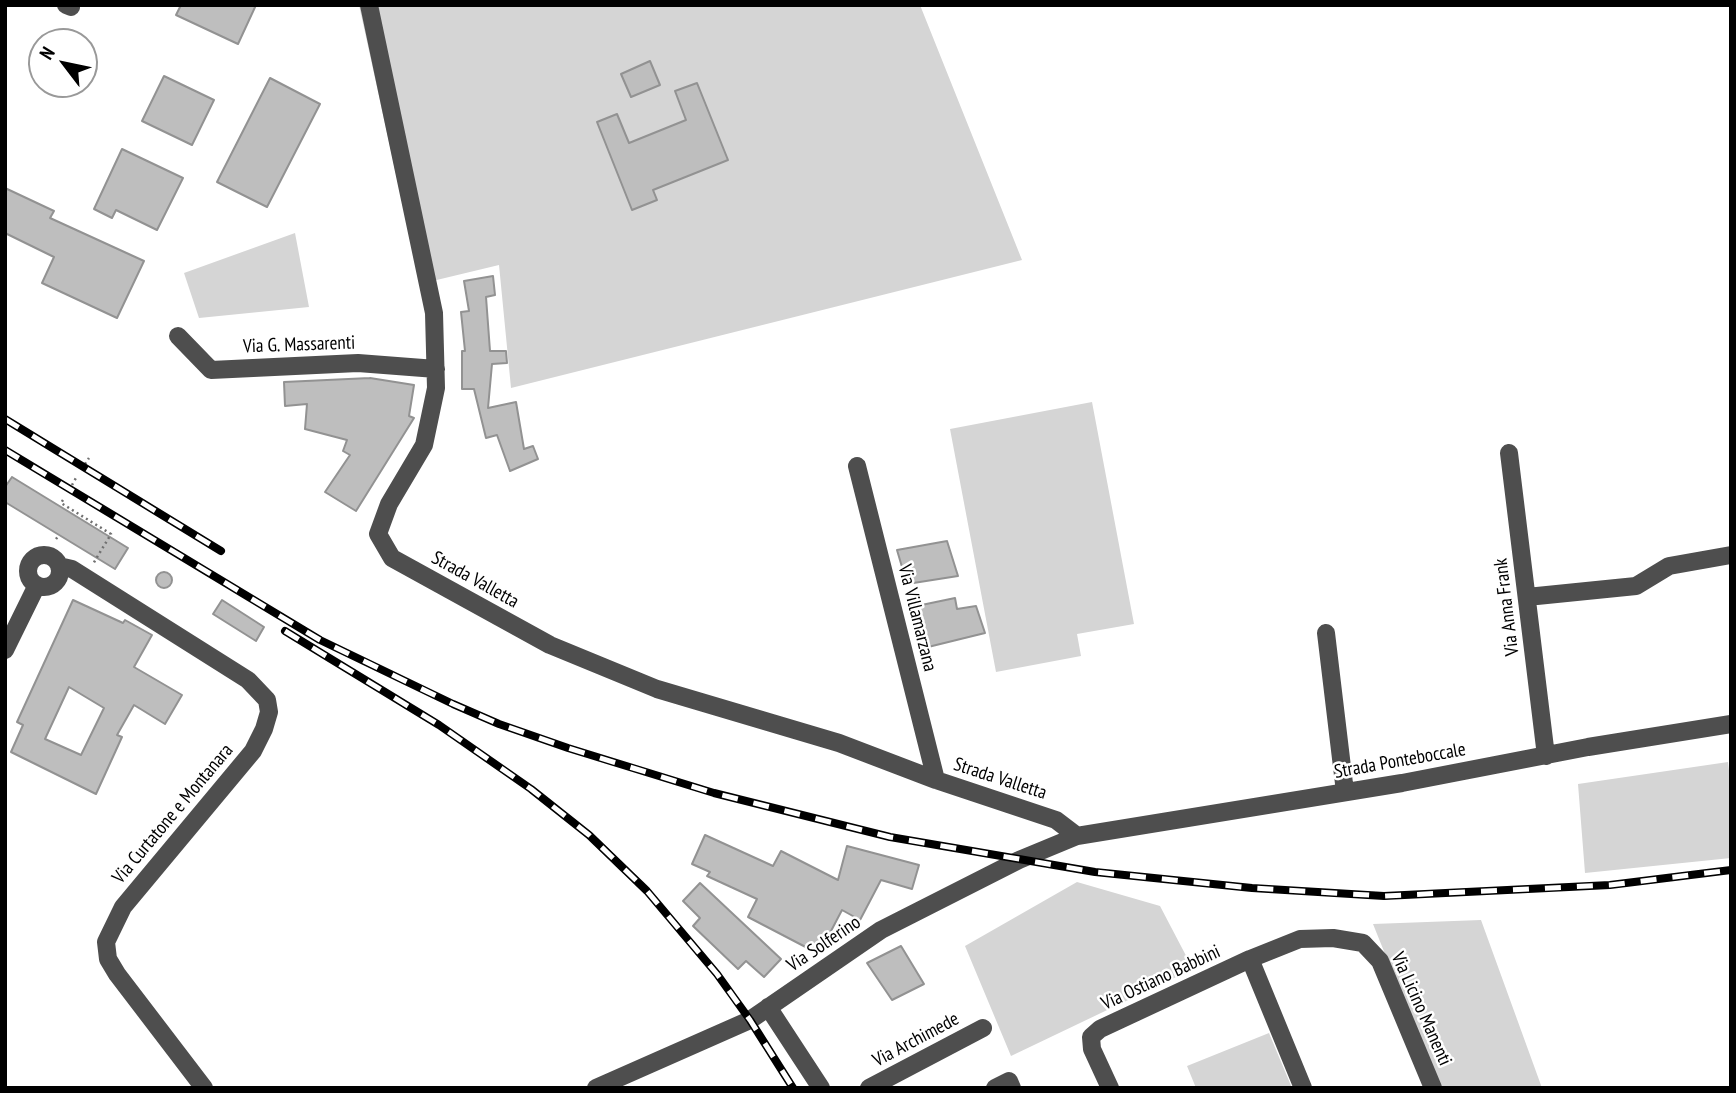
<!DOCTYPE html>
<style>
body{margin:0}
#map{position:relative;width:1736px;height:1093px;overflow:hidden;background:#fff;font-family:"PT Sans Narrow",sans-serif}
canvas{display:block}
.frame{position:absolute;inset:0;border:7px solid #000;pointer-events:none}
.north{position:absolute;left:28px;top:28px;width:70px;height:70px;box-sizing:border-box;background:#fff;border:2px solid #999;border-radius:50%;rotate:302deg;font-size:19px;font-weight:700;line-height:28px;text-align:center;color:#000}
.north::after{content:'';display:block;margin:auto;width:24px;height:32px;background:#000;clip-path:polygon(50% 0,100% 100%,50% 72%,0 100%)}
</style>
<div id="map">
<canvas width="1736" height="1093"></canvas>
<div class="frame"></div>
<div class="north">N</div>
</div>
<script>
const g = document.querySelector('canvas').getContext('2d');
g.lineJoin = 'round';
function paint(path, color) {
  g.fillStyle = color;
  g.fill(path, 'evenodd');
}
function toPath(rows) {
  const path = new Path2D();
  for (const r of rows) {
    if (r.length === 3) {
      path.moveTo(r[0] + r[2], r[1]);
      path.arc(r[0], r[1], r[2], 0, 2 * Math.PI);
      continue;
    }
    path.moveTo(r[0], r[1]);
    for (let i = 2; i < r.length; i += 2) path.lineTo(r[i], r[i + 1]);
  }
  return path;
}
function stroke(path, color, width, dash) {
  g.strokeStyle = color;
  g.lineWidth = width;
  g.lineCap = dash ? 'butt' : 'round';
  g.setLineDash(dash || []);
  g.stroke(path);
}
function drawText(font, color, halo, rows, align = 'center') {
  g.font = font + ' "PT Sans Narrow",sans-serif';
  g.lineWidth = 5;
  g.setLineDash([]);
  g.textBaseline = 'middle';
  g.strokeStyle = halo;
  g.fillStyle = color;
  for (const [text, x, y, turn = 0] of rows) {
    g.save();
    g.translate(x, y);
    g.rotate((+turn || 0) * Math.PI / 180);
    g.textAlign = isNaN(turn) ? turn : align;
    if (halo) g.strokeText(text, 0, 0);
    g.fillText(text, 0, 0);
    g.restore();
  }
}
const green = toPath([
 [359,5,920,5,1022,260,511,388,499,265,420,284],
 [295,233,309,307,199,318,184,273],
 [1092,402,1134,624,1077,634,1081,656,996,672,950,429],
 [1728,762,1731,787,1731,858,1585,873,1578,784],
 [1077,882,1160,906,1193,969,1011,1056,965,946],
 [1481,920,1542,1088,1439,1088,1373,924],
 [1269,1033,1292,1088,1196,1088,1187,1066]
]);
const building = toPath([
 [181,5,256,5,238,44,176,15,181,5],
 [650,61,660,85,631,97,621,74,650,61],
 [164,76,214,100,192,145,142,121,164,76],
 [270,78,320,104,267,207,217,182,270,78],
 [697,83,728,160,653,190,657,200,632,210,597,122,617,114,629,143,686,120,675,91,697,83],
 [122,149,183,178,157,230,116,210,112,218,94,209,122,149],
 [5,188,54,211,50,218,144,261,117,318,42,283,54,257,5,233,5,188],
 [493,276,495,295,486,297,490,351,506,351,507,363,492,364,488,408,516,402,524,449,533,446,538,459,510,471,497,435,486,438,474,389,462,389,462,351,465,351,461,312,469,311,464,281,493,276],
 [370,378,414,385,409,416,414,418,356,511,325,492,350,455,343,451,347,440,305,429,307,404,285,406,284,382,370,378],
 [12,477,128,548,115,569,5,502,5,487,12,477],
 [947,541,958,576,907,584,897,550,947,541],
 [164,580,8],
 [955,598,957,609,976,606,985,633,924,648,912,607,955,598],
 [73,600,123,623,125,620,152,635,134,667,182,695,165,724,134,705,117,735,122,737,96,794,11,752,23,725,17,722,73,600],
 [69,687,104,708,81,755,45,739,69,687],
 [222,600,264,627,256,641,213,614,222,600],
 [705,835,773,866,781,851,838,880,847,846,919,865,912,889,881,880,860,920,842,910,819,954,748,917,757,899,707,876,710,872,692,864,705,835],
 [700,883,781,959,764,977,746,961,738,969,693,926,700,918,683,901,700,883],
 [901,946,924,984,892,1000,867,963,901,946]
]);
const path = toPath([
 [85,464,89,458],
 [72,485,76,478],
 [63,500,61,503,111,534,93,564],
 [56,539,59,535]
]);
const minor = toPath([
 [66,5,71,7],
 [369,5,434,313,436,388,424,445,389,504,378,534,392,558,550,645,657,689,839,743,936,780,1056,820,1077,836],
 [178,336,211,370,358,363,436,369],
 [1509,453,1546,756],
 [857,466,936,780],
 [44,571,16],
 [59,566,72,569,248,680,267,700,269,712,264,729,253,751,123,907,106,942,108,959,117,974,204,1088],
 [1527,597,1636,586,1669,566,1731,555],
 [1326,633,1345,792],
 [5,650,37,585],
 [1250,959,1300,939,1333,938,1363,943,1380,961,1433,1088],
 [768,1007,821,1088],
 [596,1088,750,1020,881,930,1019,860,1077,836,1402,783,1588,747,1731,724],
 [869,1088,983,1028],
 [995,1088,1009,1081,1012,1088],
 [1110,1088,1092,1049,1091,1037,1100,1029,1250,959,1303,1088]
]);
const rail = toPath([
 [5,419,221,551],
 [5,450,320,640,453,704,499,724,568,748,714,793,890,837,1095,872,1252,888,1384,896,1610,885,1731,870],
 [285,631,439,725,531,789,589,835,647,891,717,974,750,1020,793,1088]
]);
const streetNames = [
 ["Via G. Massarenti",299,345,-2],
 ["Strada Valletta",475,580,29],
 ["Via Anna Frank",1507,607,-97],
 ["Via Villamarzana",917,618,76],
 ["Strada Ponteboccale",1400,761,-10],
 ["Strada Valletta",1000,779,18],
 ["Via Curtatone e Montanara",173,814,-50],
 ["Via Solferino",824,944,-34],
 ["Via Ostiano Babbini",1161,978,-25],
 ["Via Licino Manenti",1421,1009,66],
 ["Via Archimede",916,1040,-28]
];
paint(green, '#d5d5d5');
paint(building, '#bebebe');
stroke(building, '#929292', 2);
stroke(path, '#707070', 2.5, [2, 3.5]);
stroke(minor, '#4e4e4e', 18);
stroke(rail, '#000', 8);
stroke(rail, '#fff', 5, [16]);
drawText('19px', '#000', '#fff', streetNames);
</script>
